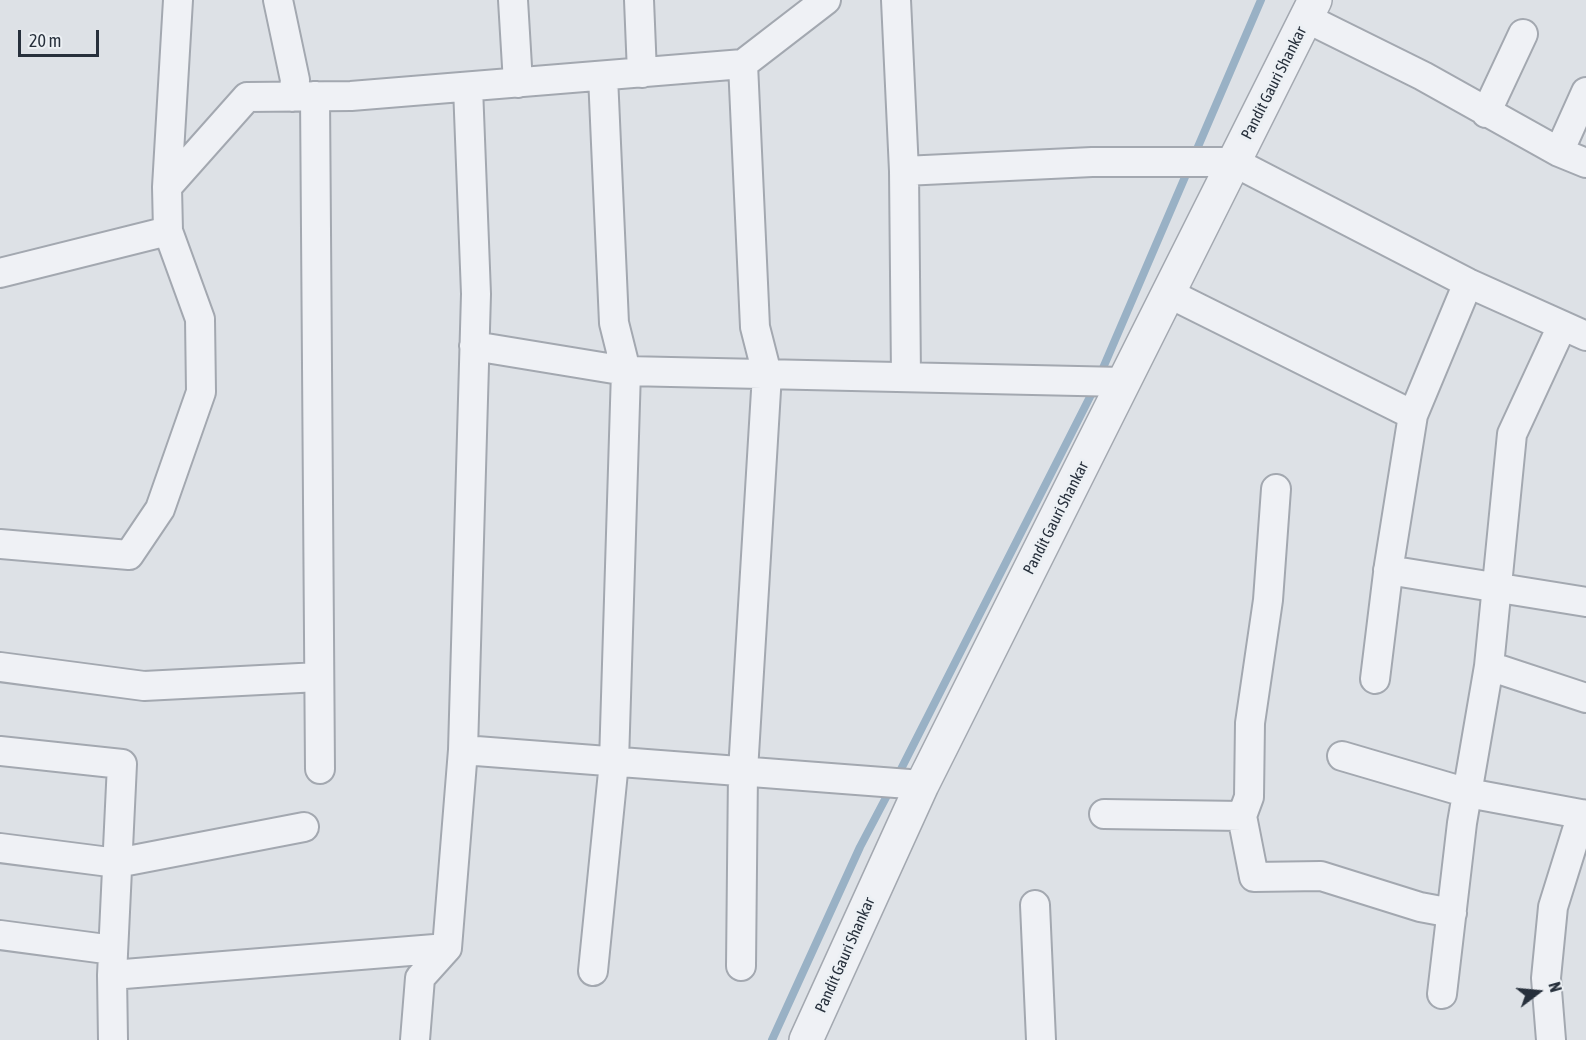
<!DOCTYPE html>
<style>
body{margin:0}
#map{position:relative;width:1586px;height:1040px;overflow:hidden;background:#dde1e6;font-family:"Asap Condensed",sans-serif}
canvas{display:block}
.north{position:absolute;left:1508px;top:962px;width:60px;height:60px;-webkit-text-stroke:4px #ecf0f4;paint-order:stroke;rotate:74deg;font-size:16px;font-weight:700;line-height:24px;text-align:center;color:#27303c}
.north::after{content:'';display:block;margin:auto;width:21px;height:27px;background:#27303c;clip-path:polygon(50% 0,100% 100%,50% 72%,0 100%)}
.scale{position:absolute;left:18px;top:30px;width:81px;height:27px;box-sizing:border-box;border:3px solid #27303c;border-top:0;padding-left:8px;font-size:18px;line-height:21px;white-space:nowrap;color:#27303c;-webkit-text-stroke:4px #ecf0f4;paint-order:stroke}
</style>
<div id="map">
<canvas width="1586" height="1040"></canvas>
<div class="north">N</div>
<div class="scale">20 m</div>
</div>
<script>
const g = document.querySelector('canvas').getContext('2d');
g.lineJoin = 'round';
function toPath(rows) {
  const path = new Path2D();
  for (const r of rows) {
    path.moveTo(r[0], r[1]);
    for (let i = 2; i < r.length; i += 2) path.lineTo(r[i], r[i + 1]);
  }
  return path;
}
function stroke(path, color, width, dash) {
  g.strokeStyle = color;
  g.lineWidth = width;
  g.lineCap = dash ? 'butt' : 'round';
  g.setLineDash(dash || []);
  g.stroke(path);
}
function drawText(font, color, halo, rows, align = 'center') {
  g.font = font + ' "Asap Condensed",sans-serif';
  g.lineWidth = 6;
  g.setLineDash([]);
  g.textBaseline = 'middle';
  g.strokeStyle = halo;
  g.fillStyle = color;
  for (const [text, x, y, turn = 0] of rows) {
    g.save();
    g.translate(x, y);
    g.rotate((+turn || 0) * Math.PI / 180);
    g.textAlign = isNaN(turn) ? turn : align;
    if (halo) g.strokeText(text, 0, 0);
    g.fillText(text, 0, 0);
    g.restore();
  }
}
const stream = toPath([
 [1100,375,1261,0],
 [897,777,1095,387],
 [772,1040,860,847,891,788]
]);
const minor = toPath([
 [178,0,167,187,247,97,351,96,743,64,826,0],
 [278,0,295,80,293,97],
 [513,0,518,83],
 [639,0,642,73],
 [896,0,904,171,906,377],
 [1306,18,1423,76,1559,152,1586,163],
 [468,87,476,294,463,750,922,785],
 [315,96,320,769],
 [1486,113,1523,34],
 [1559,152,1586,92],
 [904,171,1092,162,1234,162,1468,283,1586,336],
 [0,273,168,231,167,187],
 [1168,293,1413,415],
 [474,346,626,371,614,323,603,76],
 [1276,489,1268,600,1250,723,1249,797,1242,816,1254,877,1321,876,1420,907,1452,913],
 [0,544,129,555,160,509,201,392,200,319,168,231],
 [1388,570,1586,602],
 [1489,666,1586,698],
 [0,667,144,686,319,677],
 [1375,679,1389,565,1413,415,1468,283],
 [0,751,122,764,112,975],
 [1342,756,1468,793,1586,815],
 [1104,814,1242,816],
 [0,848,117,863,304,827],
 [1035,905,1041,1040],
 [0,935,113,950],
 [741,966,743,771,767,374,755,327,743,64],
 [593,971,614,762,626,371,1123,382],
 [1442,994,1462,823,1489,666,1512,434,1562,326],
 [113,1040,112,975,447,948],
 [415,1040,420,978,447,948,463,750],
 [1551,1040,1546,978,1553,907,1582,814]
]);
const tertiary = toPath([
 [806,1040,922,785,1315,0]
]);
const streetNames = [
 ["Pandit Gauri Shankar",1274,83,-63],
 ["Pandit Gauri Shankar",1056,518,-63],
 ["Pandit Gauri Shankar",845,955,-66]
];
stroke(stream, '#99b1c5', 8);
stroke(minor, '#a3a8b0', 32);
stroke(tertiary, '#a3a8b0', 36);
stroke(minor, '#eff1f5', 28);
stroke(tertiary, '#eff1f5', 33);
drawText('16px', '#27303c', '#ecf0f4', streetNames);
</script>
